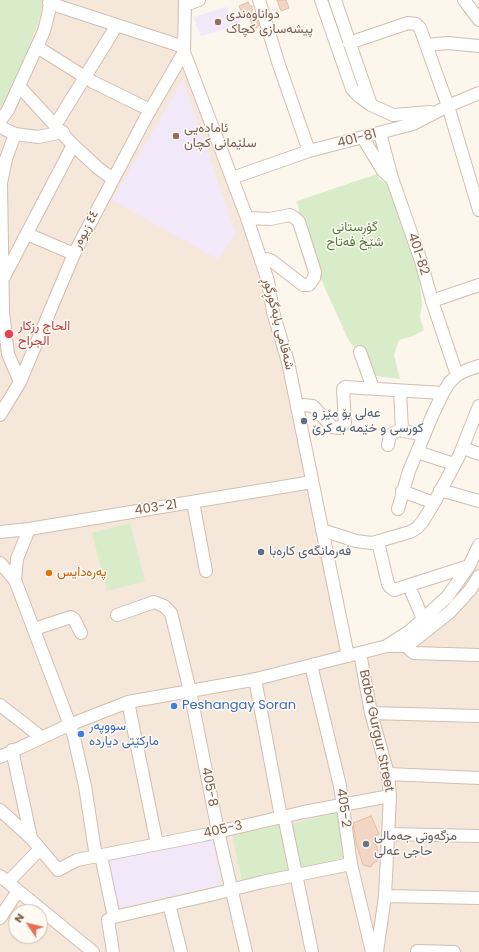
<!DOCTYPE html>
<meta charset="utf-8">
<style>
body{margin:0}
#map{position:relative;width:479px;height:952px;overflow:hidden;background:#fdf6ec;font-family:Poppins,sans-serif}
canvas{display:block}
.north{position:absolute;left:8px;top:904px;width:40px;height:40px;box-sizing:border-box;background:#fffaf3;border:1px solid #cabbb1;border-radius:50%;rotate:305deg;font-size:11px;font-weight:700;line-height:16px;text-align:center;color:#7a5c4d}
.north::after{content:'';display:block;margin:auto;width:14px;height:18px;background:#e76f51;clip-path:polygon(50% 0,100% 100%,50% 72%,0 100%)}
</style>
<div id="map">
<canvas width="479" height="952"></canvas>
<div class="north">N</div>
</div>
<script>
const g = document.querySelector('canvas').getContext('2d');
g.lineJoin = 'round';
function paint(path, color) {
  g.fillStyle = color;
  g.fill(path, 'evenodd');
}
function toPath(rows) {
  const path = new Path2D();
  for (const r of rows) {
    path.moveTo(r[0], r[1]);
    for (let i = 2; i < r.length; i += 2) path.lineTo(r[i], r[i + 1]);
  }
  return path;
}
function stroke(path, color, width, dash) {
  g.strokeStyle = color;
  g.lineWidth = width;
  g.lineCap = dash ? 'butt' : 'round';
  g.setLineDash(dash || []);
  g.stroke(path);
}
function drawText(font, color, halo, rows, align = 'center') {
  g.font = font + ' Poppins,Vazirmatn,sans-serif';
  g.lineWidth = 3;
  g.setLineDash([]);
  g.textBaseline = 'middle';
  g.strokeStyle = halo;
  g.fillStyle = color;
  for (const [text, x, y, turn = 0] of rows) {
    g.save();
    g.translate(x, y);
    g.rotate((+turn || 0) * Math.PI / 180);
    g.textAlign = isNaN(turn) ? turn : align;
    if (halo) g.strokeText(text, 0, 0);
    g.fillText(text, 0, 0);
    g.restore();
  }
}
const residential = toPath([
 [0,0,188,0,184,52,268,281,348,655,408,636,479,552,479,952,0,952],
 [16,912,40,912,40,936,16,936]
]);
const education = toPath([
 [227,7,229,20,232,21,231,18,241,19,241,22,235,25,234,27,201,36,193,17],
 [183,80,236,234,218,259,112,200],
 [212,837,221,885,116,908,106,860]
]);
const green = toPath([
 [0,0,43,0,41,13,34,33,10,95,0,110],
 [377,174,379,179,389,185,419,276,422,305,420,317,424,330,413,336,399,340,394,355,400,379,376,376,348,339,323,284,305,240,297,201],
 [130,523,145,581,107,591,92,533],
 [337,813,347,857,299,868,292,824],
 [281,825,289,870,242,880,232,835]
]);
const building = toPath([
 [277,0,286,0,289,8,281,11,277,0],
 [248,2,250,6,252,6,252,14,244,15,244,13,242,14,239,6,248,2],
 [255,13,259,26,253,30,250,16,255,13],
 [371,816,379,834,373,837,378,851,377,861,373,863,371,867,363,865,356,843,353,823,371,816]
]);
const minor = toPath([
 [185,0,184,52,247,218,268,281,273,312,288,362,348,656],
 [259,0,279,65,309,151],
 [321,0,352,89,360,97,371,105,393,115,430,112],
 [335,0,371,105],
 [464,0,479,20],
 [49,3,184,47],
 [185,5,199,0],
 [349,43,408,23,416,24,420,28,448,106,479,210],
 [426,45,448,43,479,46],
 [37,47,93,82,150,110],
 [19,86,73,145,98,168,113,179],
 [0,121,8,110,44,31,49,11,50,0],
 [56,124,117,25],
 [0,127,15,134,38,137,63,132],
 [380,133,392,178,421,261,432,301,457,375],
 [15,134,6,159,1,183,3,312,8,354,20,382],
 [363,138,383,171,391,178],
 [232,178,309,151,413,124,448,106,479,93],
 [247,218,270,219,290,215,295,218,299,222,315,272,314,278,309,285,303,285,272,261,267,259,261,261],
 [27,234,74,254],
 [4,277,73,145],
 [432,301,479,285],
 [360,352,373,388],
 [400,391,402,430],
 [297,407,303,405,313,406,332,427,339,428,345,423,343,389,345,387,443,393],
 [0,415,20,382,74,254,145,119,184,52],
 [388,445,390,435,399,430,424,435],
 [463,448,479,454],
 [417,452,454,464],
 [440,490,479,501],
 [402,491,434,503],
 [193,502,206,571],
 [398,509,409,471,433,414,443,393,449,383,457,375,467,370,479,366],
 [322,530,356,541,372,543,410,532,417,528,423,521,434,503,459,456,479,406],
 [0,532,29,529,312,482],
 [378,542,388,584,390,587,394,590,469,566],
 [0,563,15,580,73,733,85,786,96,857],
 [15,580,17,559,29,529],
 [409,586,423,619],
 [117,615,154,602,164,606,171,613,190,691,218,831,246,952],
 [34,629,71,617,74,619,81,633],
 [404,639,410,650,414,653,479,655],
 [388,645,410,631,447,597,469,566,479,545],
 [360,653,371,713,388,774,390,796,385,896,377,952],
 [311,665,340,786,351,864,372,952],
 [255,679,281,817],
 [128,702,157,844],
 [0,705,41,737],
 [371,713,479,716],
 [12,750,31,838],
 [0,757,69,725,128,702,252,680,387,646,407,646,450,612,470,590,479,576],
 [388,774,479,778],
 [0,810,31,838,58,870,77,860,204,835,304,812,390,796],
 [284,816,312,952],
 [389,834,479,836],
 [101,856,114,917,108,920,113,952],
 [0,876,93,952],
 [8,882,40,849],
 [385,896,479,898],
 [169,904,181,952],
 [114,917,210,895,262,882,351,864],
 [0,918,18,891],
 [417,951,454,952]
]);
const markers = [
 [218,22,4,"#8d6e63"],
 [176,136,4,"#8d6e63"],
 [9,334,5,"#e0444e"],
 [304,421,4,"#5c6f8a"],
 [261,552,4,"#5c6f8a"],
 [49,573,4,"#e8710a"],
 [174,706,4,"#3f7fe0"],
 [81,734,4,"#3f7fe0"],
 [366,844,4,"#6b7280"]
];
const educationNames = [
 ["دواناوەندی",226,15],
 ["پیشەسازی کچاک",226,30],
 ["ئامادەیی",184,129],
 ["سلێمانی کچان",184,144]
];
const streetNames = [
 ["401-81",357,139,-15],
 ["٤٤ زیوەر",86,230,-63],
 ["401-82",418,254,72],
 ["شەقامی بابەگوڕگوڕ",278,324,76],
 ["403-21",156,508,-9],
 ["Baba Gurgur Street",376,731,78],
 ["405-8",209,787,79],
 ["405-2",343,808,82],
 ["405-3",223,830,-13]
];
const parkNames = [
 ["گۆڕستانی",355,228],
 ["شێخ فەتاح",355,243]
];
const healthNames = [
 ["الحاج رزكار",18,327],
 ["الجراح",18,342]
];
const serviceNames = [
 ["عەلی بۆ مێز و",312,414],
 ["کورسی و خێمە بە کرێ",312,429],
 ["فەرمانگەی کارەبا",269,552]
];
const foodNames = [
 ["پەرەدایس",57,573]
];
const shopNames = [
 ["Peshangay Soran",182,706],
 ["سووپەر",89,727],
 ["مارکێتی دیاردە",89,742]
];
const worshipNames = [
 ["مزگەوتی جەمالی",374,837],
 ["حاجی عەلی",374,852]
];
paint(residential, '#f5e8da');
paint(education, '#f3e8fa');
paint(green, '#d8ecc9');
paint(building, '#f3d5c3');
stroke(building, '#e6bba3', 1);
stroke(minor, '#d1beb0', 14);
stroke(minor, '#fff', 12);
for (const [x, y, r, color] of markers) {
  const dot = new Path2D();
  dot.arc(x, y, r, 0, 2 * Math.PI);
  g.fillStyle = color;
  g.fill(dot);
  stroke(dot, '#fffaf3', 1.5);
}
drawText('13px', '#785e54', '#fffaf3', educationNames, 'left');
drawText('13px', '#7a5c4d', '#fffaf3', streetNames);
drawText('13px', '#537a41', '#fffaf3', parkNames);
drawText('13px', '#be3a42', '#fffaf3', healthNames, 'left');
drawText('13px', '#4e5e75', '#fffaf3', serviceNames, 'left');
drawText('13px', '#c56008', '#fffaf3', foodNames, 'left');
drawText('13px', '#366cbe', '#fffaf3', shopNames, 'left');
drawText('13px', '#5b616d', '#fffaf3', worshipNames, 'left');
</script>
